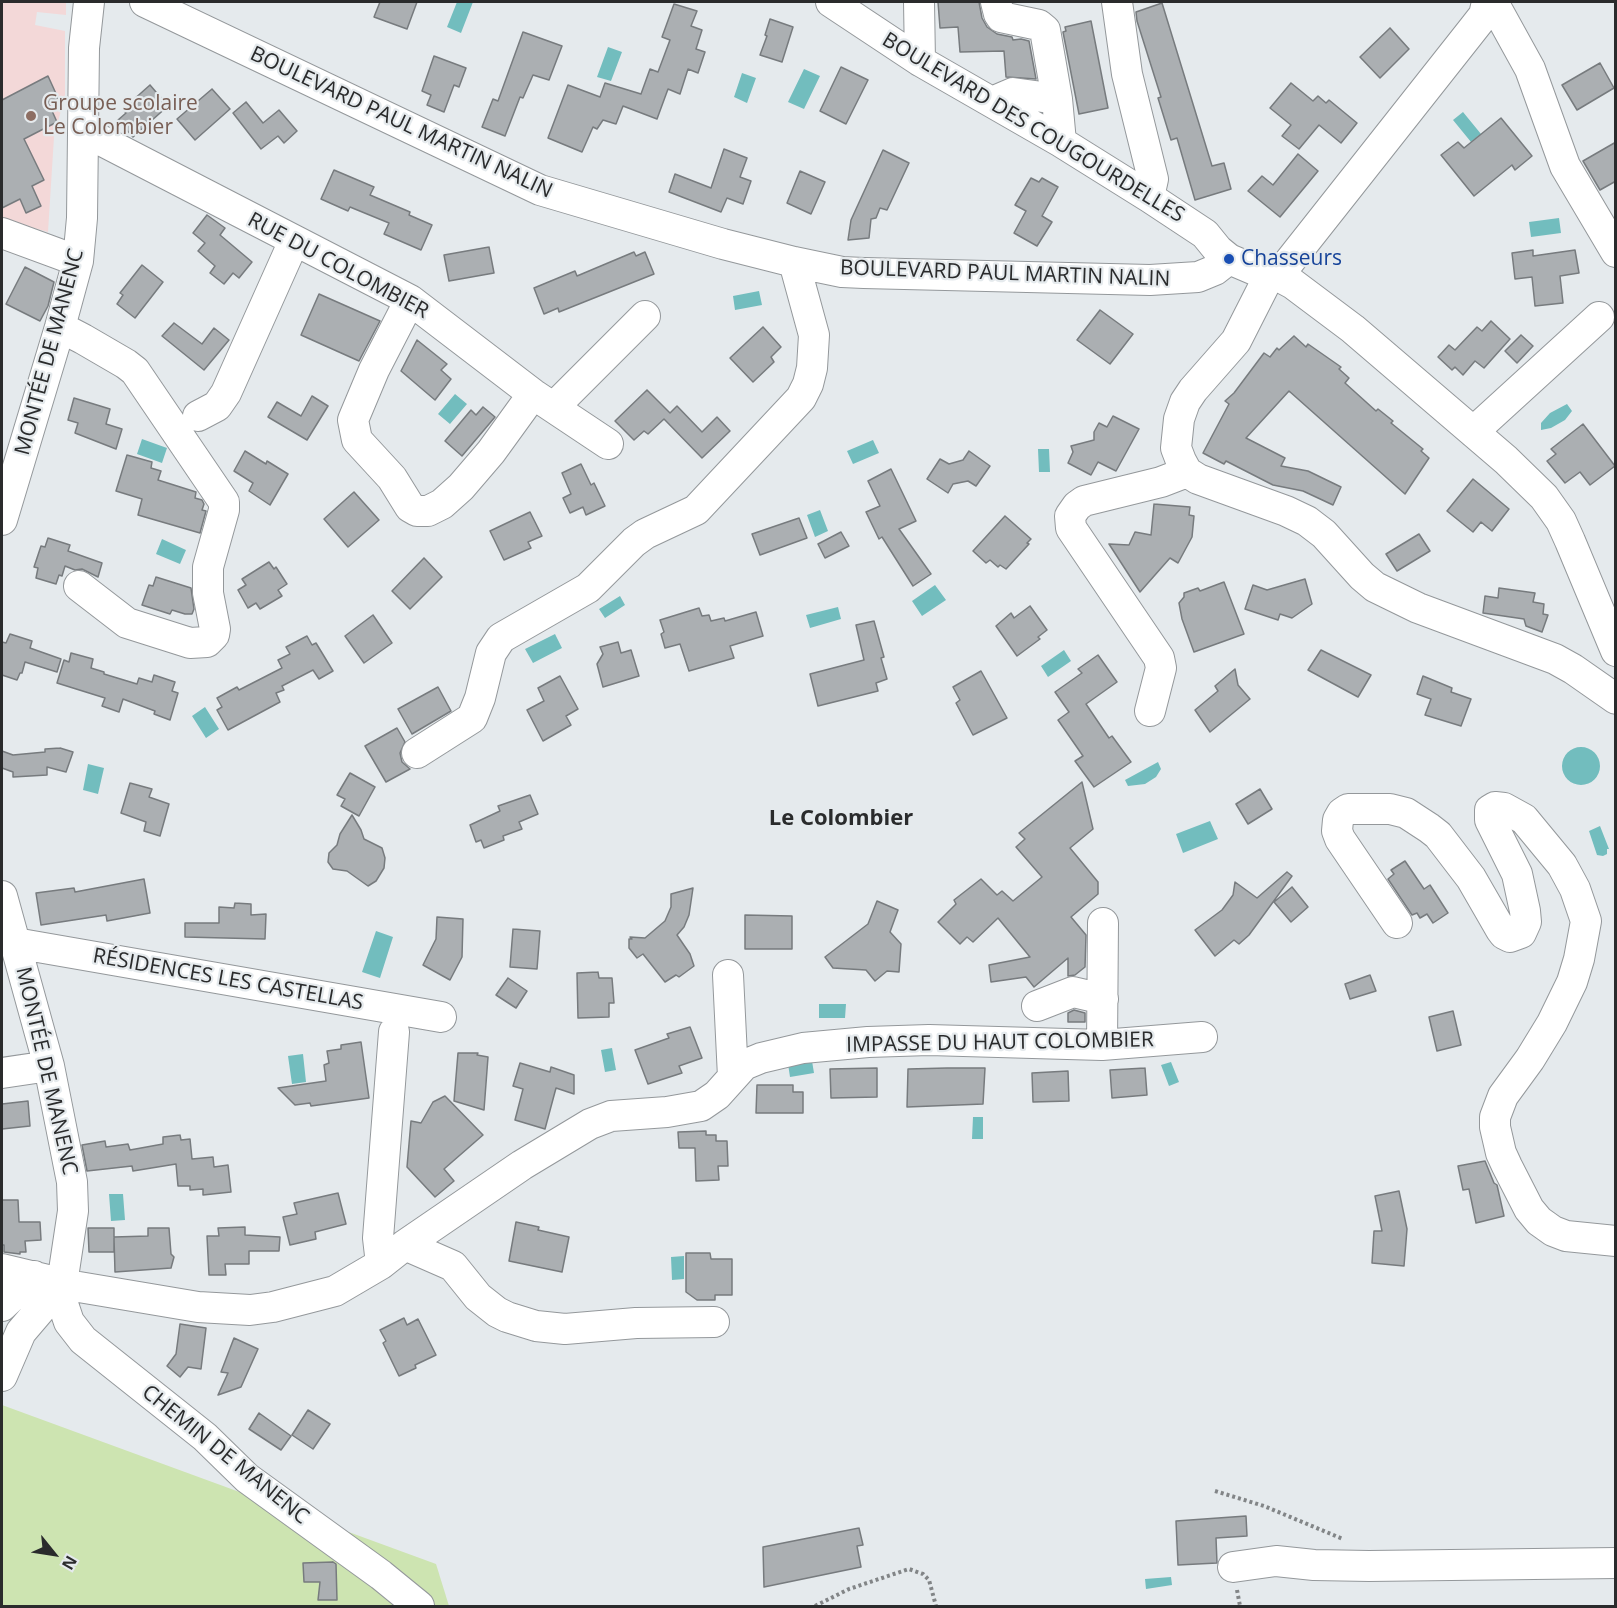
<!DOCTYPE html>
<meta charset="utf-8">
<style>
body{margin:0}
#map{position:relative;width:1617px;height:1608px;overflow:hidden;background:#e5eaed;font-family:"Open Sans",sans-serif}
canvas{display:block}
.frame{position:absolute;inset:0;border:3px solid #2a2b2c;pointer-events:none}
.north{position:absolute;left:24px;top:1524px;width:60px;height:60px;-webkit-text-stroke:4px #e5eaed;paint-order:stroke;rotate:120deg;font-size:16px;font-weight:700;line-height:24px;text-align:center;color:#2a2b2c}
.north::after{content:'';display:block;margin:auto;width:21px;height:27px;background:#2a2b2c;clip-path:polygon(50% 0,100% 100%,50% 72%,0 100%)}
</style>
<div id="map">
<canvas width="1617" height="1608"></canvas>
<div class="frame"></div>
<div class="north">N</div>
</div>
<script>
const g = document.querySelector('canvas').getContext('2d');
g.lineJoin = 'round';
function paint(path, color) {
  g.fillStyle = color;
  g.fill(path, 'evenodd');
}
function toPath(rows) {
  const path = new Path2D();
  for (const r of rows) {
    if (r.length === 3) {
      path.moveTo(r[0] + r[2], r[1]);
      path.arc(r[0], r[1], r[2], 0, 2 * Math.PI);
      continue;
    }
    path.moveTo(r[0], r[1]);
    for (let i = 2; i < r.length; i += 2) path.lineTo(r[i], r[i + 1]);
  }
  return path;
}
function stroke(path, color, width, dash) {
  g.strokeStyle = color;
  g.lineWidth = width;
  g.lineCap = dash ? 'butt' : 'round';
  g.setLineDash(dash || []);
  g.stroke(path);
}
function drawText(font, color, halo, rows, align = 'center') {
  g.font = font + ' "Open Sans",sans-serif';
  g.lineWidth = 4.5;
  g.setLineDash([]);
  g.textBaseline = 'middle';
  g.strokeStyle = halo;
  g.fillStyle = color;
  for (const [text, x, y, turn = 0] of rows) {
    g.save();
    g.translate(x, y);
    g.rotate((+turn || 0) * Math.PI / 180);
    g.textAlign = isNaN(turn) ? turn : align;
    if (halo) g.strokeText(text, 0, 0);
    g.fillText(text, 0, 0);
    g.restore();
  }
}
const education = toPath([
 [2,2,66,2,66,15,37,12,35,25,65,31,65,95,54,137,48,232,2,219]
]);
const green = toPath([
 [2,1405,436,1564,449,1606,2,1606]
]);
const water = toPath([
 [457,2,473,2,461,33,447,27],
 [608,47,622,52,611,81,597,77],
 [804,69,820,76,804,109,788,102],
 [742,73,756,78,747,103,734,97],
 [1463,112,1481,134,1471,142,1453,120],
 [1559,218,1561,233,1531,237,1529,222],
 [759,291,762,305,735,310,733,296],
 [455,394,467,404,450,424,438,414],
 [1567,404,1572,411,1565,420,1551,428,1541,430,1541,423,1550,413],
 [142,439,167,448,162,463,137,454],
 [873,440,879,453,853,464,847,451],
 [1038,449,1049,449,1050,472,1039,472],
 [820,510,828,531,815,537,807,515],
 [162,539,186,550,180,564,156,554],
 [935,585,946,600,922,616,912,601],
 [620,596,625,605,605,618,599,609],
 [838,607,841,619,810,628,806,615],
 [555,634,562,648,533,663,525,649],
 [1064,650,1071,661,1048,677,1041,666],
 [205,707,219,729,206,738,192,716],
 [1581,766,19],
 [1158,762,1161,769,1156,777,1145,784,1128,786,1125,780],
 [88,764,104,768,98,794,83,790],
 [1210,821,1218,839,1183,853,1176,834],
 [1600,826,1609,849,1607,849,1607,854,1603,856,1597,855,1589,831],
 [376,931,393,937,380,978,362,972],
 [819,1004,846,1004,845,1018,819,1018],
 [612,1048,616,1070,605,1072,601,1050],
 [303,1054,306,1082,292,1084,288,1056],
 [812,1061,814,1073,790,1077,788,1064],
 [1171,1062,1179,1082,1169,1086,1161,1065],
 [973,1117,983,1117,983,1139,972,1139],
 [109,1194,123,1194,125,1220,111,1221],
 [684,1256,684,1279,672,1280,671,1257],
 [1171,1577,1172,1585,1146,1589,1145,1579]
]);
const building = toPath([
 [380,2,417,2,407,29,374,17,380,2],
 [938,2,979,2,982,18,987,27,997,34,1012,37,1013,40,1021,39,1029,41,1036,79,1006,77,1004,51,960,52,958,27,940,28,938,2],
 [1162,3,1212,166,1224,163,1231,189,1195,200,1177,138,1171,140,1158,98,1161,97,1137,21,1136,12,1162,3],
 [674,4,697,11,691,26,702,30,696,49,705,52,698,73,688,69,680,94,668,89,657,119,623,106,616,124,603,120,597,129,593,127,582,152,548,138,568,85,600,97,605,83,641,94,650,69,658,72,670,40,662,37,674,4],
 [770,19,793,27,782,62,760,55,767,36,765,35,770,19],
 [1091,21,1108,108,1079,114,1063,32,1066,31,1065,27,1091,21],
 [1390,28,1409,49,1380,78,1360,57,1390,28],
 [523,32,562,46,549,80,533,75,523,98,520,97,505,136,482,127,493,99,498,101,523,32],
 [434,56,466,68,459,87,454,85,444,112,427,105,431,95,422,91,434,56],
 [1600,63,1614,88,1577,110,1562,85,1600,63],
 [841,67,868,80,846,124,820,111,841,67],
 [48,76,58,98,48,102,57,122,24,139,44,180,32,186,41,206,26,213,20,199,2,208,2,100,48,76],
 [1291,83,1313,101,1318,96,1326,103,1329,100,1357,123,1341,143,1319,125,1299,149,1282,136,1291,125,1270,108,1291,83],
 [150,85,168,106,133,137,118,120,126,113,123,109,150,85],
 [212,89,230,109,195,140,177,119,212,89],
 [246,102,263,123,279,110,297,131,284,143,278,136,261,149,233,113,246,102],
 [1501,118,1532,156,1515,170,1512,165,1474,196,1441,155,1458,142,1464,148,1501,118],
 [1616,142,1616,181,1600,190,1583,161,1616,142],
 [724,149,747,158,740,177,751,181,743,204,727,198,721,212,669,192,675,174,711,188,724,149],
 [883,150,909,163,887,210,880,208,876,218,871,219,869,238,848,240,851,220,883,150],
 [1298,154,1318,171,1280,217,1248,191,1262,176,1273,185,1298,154],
 [334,170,374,187,370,195,410,212,409,215,432,225,421,250,384,234,389,223,350,207,348,211,321,199,334,170],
 [800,171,825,182,811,214,787,203,800,171],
 [1031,178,1039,182,1042,178,1058,187,1042,216,1052,222,1037,246,1014,233,1026,211,1015,205,1031,178],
 [207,215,225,228,220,235,252,262,239,278,233,273,224,284,210,273,215,266,198,251,205,243,193,233,207,215],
 [489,247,494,273,449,281,444,255,489,247],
 [1533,250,1533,256,1575,250,1579,273,1560,276,1563,303,1535,306,1532,277,1515,279,1512,253,1533,250],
 [634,252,636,256,645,252,654,274,559,312,558,308,544,314,534,288,575,271,577,276,634,252],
 [142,265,163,282,135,318,117,304,123,295,120,293,142,265],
 [25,267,54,282,48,306,40,321,6,304,25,267],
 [319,294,380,321,359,361,301,335,319,294],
 [1100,310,1133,334,1110,364,1077,340,1100,310],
 [1491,321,1510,339,1484,368,1475,361,1463,375,1455,367,1452,370,1438,357,1449,345,1455,350,1477,327,1482,331,1491,321],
 [174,323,202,344,214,328,229,340,204,370,162,336,174,323],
 [763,327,781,347,771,357,774,362,753,382,730,358,763,327],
 [1521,335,1533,346,1517,363,1505,351,1521,335],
 [1294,336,1306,347,1308,344,1341,367,1339,369,1349,378,1345,383,1376,411,1378,409,1393,421,1391,423,1423,449,1421,451,1429,458,1405,494,1289,391,1246,438,1285,458,1281,466,1308,471,1341,487,1333,505,1303,491,1273,485,1226,461,1224,464,1203,453,1229,404,1225,401,1234,393,1264,353,1270,357,1277,348,1279,350,1294,336],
 [417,340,447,364,441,370,451,379,435,400,401,371,417,340],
 [647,390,670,413,677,406,702,432,717,417,730,431,702,458,664,419,648,434,644,431,634,440,615,421,647,390],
 [312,396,328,406,307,440,268,417,277,402,301,416,312,396],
 [74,398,110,409,106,424,122,429,116,449,75,433,78,423,68,420,74,398],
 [483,407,495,417,462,456,445,441,471,410,476,415,483,407],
 [1113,416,1139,429,1116,471,1098,462,1091,475,1068,463,1073,452,1071,446,1094,440,1094,432,1099,423,1107,427,1113,416],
 [1583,424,1615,466,1590,485,1580,472,1565,483,1547,461,1556,454,1551,449,1583,424],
 [245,451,266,464,267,461,288,474,270,505,249,491,253,483,234,471,245,451],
 [969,451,990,466,976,486,968,481,953,484,948,493,927,479,940,459,949,464,963,460,969,451],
 [127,455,152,462,151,468,161,471,158,480,196,492,195,498,202,500,204,504,202,510,206,511,200,533,138,515,142,499,116,491,127,455],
 [581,464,591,485,594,483,605,506,586,515,583,507,570,513,563,498,571,494,562,473,581,464],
 [891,469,916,521,899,529,931,574,913,586,882,537,879,539,866,512,880,506,868,481,891,469],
 [1473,479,1509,509,1492,531,1481,522,1473,532,1447,511,1473,479],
 [354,492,379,520,348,547,324,519,354,492],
 [1154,504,1190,507,1189,515,1194,516,1192,537,1178,563,1170,558,1140,592,1109,544,1129,545,1135,532,1151,535,1154,504],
 [530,512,542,536,528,542,531,548,504,560,490,531,530,512],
 [1005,516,1031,539,1027,543,1029,544,1006,569,1000,565,998,567,990,560,986,563,973,551,1005,516],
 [799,518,807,538,760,555,752,534,799,518],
 [841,532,849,546,825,558,818,544,841,532],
 [1419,534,1430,551,1397,571,1386,554,1419,534],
 [48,538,70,545,68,551,102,563,98,577,82,569,75,570,65,566,62,576,59,575,56,584,36,578,38,568,34,567,41,546,45,547,48,538],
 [424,558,442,577,410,609,392,591,424,558],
 [269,562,274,569,276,567,287,584,278,590,282,596,260,609,256,603,248,608,238,590,246,585,242,579,269,562],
 [156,577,191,588,194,609,192,614,185,614,172,610,170,614,142,605,149,585,153,586,156,577],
 [1305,579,1312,604,1292,618,1280,614,1278,620,1245,609,1253,585,1267,590,1305,579],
 [1224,582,1244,634,1194,652,1182,619,1179,603,1184,597,1184,593,1198,588,1200,591,1224,582],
 [1499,588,1535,593,1533,602,1544,604,1543,614,1548,615,1542,632,1526,626,1524,619,1483,613,1485,596,1498,598,1499,588],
 [1030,606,1047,630,1038,637,1040,639,1017,656,996,626,1011,613,1014,618,1030,606],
 [699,608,702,616,709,615,711,621,724,618,725,621,756,612,763,636,730,646,734,658,689,671,680,644,665,648,661,634,664,632,660,620,699,608],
 [373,615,392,643,364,663,345,636,373,615],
 [874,621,884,657,881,658,887,679,876,683,878,691,818,706,810,674,864,660,856,625,874,621],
 [10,634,32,641,30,648,61,659,57,672,25,662,22,673,20,673,17,680,2,675,2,642,6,643,10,634],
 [307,636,312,645,316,643,333,671,319,679,313,670,282,686,284,690,276,693,280,702,228,730,217,710,222,707,217,698,237,687,239,690,282,668,278,660,290,654,286,647,307,636],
 [618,642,621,653,631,650,639,676,603,687,597,664,603,654,600,647,618,642],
 [1321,650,1371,675,1358,697,1308,670,1321,650],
 [71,653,93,659,91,668,104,672,104,674,137,684,139,678,152,682,154,675,175,682,172,691,178,693,170,720,154,714,155,711,123,699,119,712,102,706,105,698,57,683,64,660,69,662,71,653],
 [1098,655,1117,682,1086,704,1109,738,1112,736,1131,762,1094,787,1075,761,1083,756,1058,720,1069,712,1055,692,1082,673,1078,669,1098,655],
 [1235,669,1238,685,1250,699,1210,732,1195,710,1218,691,1215,686,1235,669],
 [981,671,1007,718,973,735,956,703,960,700,953,687,981,671],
 [560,676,578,709,566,716,571,725,543,741,527,710,544,701,538,688,560,676],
 [1423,676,1452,688,1451,692,1471,699,1461,726,1425,715,1431,699,1417,694,1423,676],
 [438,687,451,711,412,734,398,709,438,687],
 [397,728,405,742,400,753,402,762,410,769,386,782,365,746,397,728],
 [60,748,73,752,66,772,47,767,47,775,13,777,13,772,2,768,2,751,13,755,45,752,45,749,60,748],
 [350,773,375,787,359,816,341,806,345,799,337,795,350,773],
 [1082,782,1093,829,1070,848,1098,882,1098,894,1071,917,1086,935,1085,967,1075,975,1068,976,1068,958,1034,987,1026,977,991,982,989,965,1030,957,998,918,973,942,967,937,960,944,938,922,956,904,954,900,981,879,997,895,1002,891,1013,901,1042,877,1016,847,1025,839,1019,833,1082,782],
 [130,783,152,789,149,797,169,804,160,836,144,831,146,822,121,813,130,783],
 [1260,789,1272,809,1248,824,1236,804,1260,789],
 [530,795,538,814,519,822,522,829,503,836,504,840,484,848,481,840,476,842,470,825,500,811,498,806,530,795],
 [352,815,361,830,364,839,382,848,385,858,384,868,376,881,368,886,347,871,333,869,328,862,329,853,337,845,340,834,352,815],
 [1405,861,1424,889,1430,885,1448,913,1433,923,1427,914,1420,918,1417,913,1412,915,1388,879,1394,874,1391,870,1405,861],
 [1287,872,1292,876,1249,935,1239,944,1234,940,1215,956,1195,930,1222,910,1233,895,1235,882,1257,898,1287,872],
 [144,879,150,913,107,921,106,915,41,925,36,893,74,888,75,892,144,879],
 [1292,887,1308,907,1291,922,1274,902,1292,887],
 [693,888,689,915,684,927,677,935,690,954,694,966,679,977,676,975,665,982,643,954,637,958,629,948,629,939,632,939,630,937,645,938,665,921,671,907,671,894,693,888],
 [877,901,898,910,890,932,901,944,899,972,887,971,875,981,866,970,833,968,825,957,868,924,877,901],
 [235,903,251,904,251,915,266,914,265,939,185,937,185,923,219,923,219,907,234,908,235,903],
 [745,915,792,916,792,949,745,949,745,915],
 [437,917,463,919,462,957,450,980,423,965,436,939,437,917],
 [513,929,540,931,537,969,510,967,513,929],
 [598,972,599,978,612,978,614,1003,609,1003,609,1017,578,1018,577,973,598,972],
 [1370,975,1376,991,1350,999,1345,984,1370,975],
 [508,978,527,991,516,1008,496,995,508,978],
 [1074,1010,1085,1013,1085,1022,1068,1022,1068,1013,1074,1010],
 [1453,1011,1461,1045,1437,1051,1429,1017,1453,1011],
 [690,1027,702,1058,679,1066,682,1073,648,1084,635,1050,669,1038,667,1034,690,1027],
 [361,1042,369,1098,311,1106,310,1103,295,1105,278,1088,326,1081,324,1065,329,1063,327,1051,341,1049,341,1045,361,1042],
 [458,1053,478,1053,477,1055,488,1057,484,1110,454,1101,458,1053],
 [520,1063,550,1072,551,1067,574,1075,574,1094,556,1088,545,1129,515,1120,523,1089,513,1086,520,1063],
 [877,1068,877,1097,831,1098,830,1069,877,1068],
 [947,1068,985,1068,983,1104,907,1107,908,1069,947,1068],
 [1145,1068,1147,1095,1112,1098,1110,1070,1145,1068],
 [1068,1071,1069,1101,1033,1102,1032,1073,1068,1071],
 [757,1085,793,1085,793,1092,803,1092,803,1113,756,1113,757,1085],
 [445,1096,483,1135,444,1169,454,1181,435,1197,407,1167,411,1121,421,1123,433,1102,445,1096],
 [28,1101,30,1126,2,1129,2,1104,28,1101],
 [706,1131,706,1135,716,1135,716,1141,727,1141,728,1166,718,1166,719,1180,696,1181,695,1148,679,1148,678,1132,706,1131],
 [180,1135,181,1140,190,1139,192,1159,213,1157,214,1167,228,1165,231,1192,203,1195,203,1189,190,1190,190,1186,178,1186,176,1164,133,1171,132,1166,87,1171,82,1145,105,1141,106,1147,128,1144,130,1150,163,1144,163,1137,180,1135],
 [1485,1161,1494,1183,1497,1185,1504,1216,1476,1223,1469,1189,1463,1190,1458,1166,1485,1161],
 [1399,1191,1407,1229,1404,1266,1372,1263,1374,1231,1382,1231,1375,1196,1399,1191],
 [338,1193,346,1224,315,1232,316,1239,290,1245,283,1217,297,1214,294,1203,338,1193],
 [2,1200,18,1200,19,1222,40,1222,41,1240,25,1241,26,1252,20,1252,20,1254,4,1252,4,1245,2,1245,2,1200],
 [516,1222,539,1227,538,1230,569,1237,562,1272,509,1261,516,1222],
 [245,1227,245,1235,280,1237,279,1251,249,1251,249,1264,225,1264,226,1275,209,1275,207,1236,219,1236,218,1228,245,1227],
 [88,1228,114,1228,114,1237,148,1236,148,1228,169,1228,171,1254,174,1257,171,1268,115,1272,114,1238,114,1252,89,1252,88,1228],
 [686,1253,710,1253,711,1259,732,1259,732,1295,715,1295,715,1300,697,1300,686,1292,686,1253],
 [404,1318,407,1325,418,1319,436,1355,415,1365,416,1368,399,1376,383,1343,386,1341,380,1330,404,1318],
 [180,1324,206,1328,201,1369,188,1367,180,1377,167,1366,176,1354,180,1324],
 [234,1338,258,1349,241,1387,218,1395,228,1373,221,1372,234,1338],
 [308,1410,330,1424,313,1449,292,1435,308,1410],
 [259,1413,291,1436,281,1450,249,1429,259,1413],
 [1246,1516,1247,1536,1216,1538,1217,1563,1178,1565,1176,1521,1246,1516],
 [859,1528,863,1545,857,1546,861,1567,764,1587,763,1547,859,1528],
 [333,1562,336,1564,337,1600,318,1600,320,1582,304,1582,303,1563,333,1562]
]);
const path = toPath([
 [1215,1491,1264,1506,1343,1539],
 [1237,1590,1240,1606],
 [815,1606,849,1589,909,1569,923,1574,929,1580,936,1606]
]);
const minor = toPath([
 [145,2,540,190,723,244,794,262,842,272,864,273,1150,280,1198,277,1215,270,1229,259],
 [831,2,920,61,1061,142,1149,197,1205,234,1218,250,1229,259,1269,276,1278,276,1473,29,1484,15,1487,2],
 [919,2,920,61],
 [996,2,999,14,1001,17,1039,25,1045,30,1057,99,1061,142],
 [1117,2,1127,74,1153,179,1149,197],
 [1493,2,1530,69,1565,166,1616,252],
 [992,102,1013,93,1057,99],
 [83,131,410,300,533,394,608,444],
 [2,233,78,261],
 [1269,276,1236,341,1193,390,1185,402,1179,419,1176,448,1181,461,1187,472,1198,479,1286,511,1307,521,1324,534,1362,576,1375,587,1418,608,1555,659,1573,669,1616,699],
 [1278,276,1293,284,1353,329,1506,460,1544,497,1561,521,1570,541,1616,651],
 [410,300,374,370,353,420,357,440,392,478,410,507,417,511,428,511,442,504,461,487,491,452,533,394],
 [60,327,83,339,126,364,135,371,224,502,224,510,208,567,208,593,215,629,214,635,207,642,190,643,127,623,79,586],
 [554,407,645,316],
 [198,416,217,406,226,393,294,241],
 [1473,432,1599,317],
 [2,520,60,327,78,261,82,218,84,48,89,2],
 [1150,711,1161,668,1159,658,1071,528,1070,516,1077,506,1084,501,1161,482,1187,472],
 [417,753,472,718,480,698,491,653,501,638,588,588,634,542,645,534,696,510,801,398,808,384,812,368,814,335,794,262],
 [2,896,49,1066,72,1182,73,1211,62,1284,61,1298,69,1322,83,1340,205,1437,247,1478,381,1575,419,1606],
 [1397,923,1340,839,1337,831,1338,820,1342,813,1348,809,1390,809,1406,813,1429,828,1438,835,1471,878,1501,930,1504,934,1510,937,1521,933,1526,922,1525,911,1517,874,1490,820,1490,810,1495,807,1504,808,1524,819,1562,865,1575,889,1586,921,1579,959,1572,982,1552,1023,1530,1059,1503,1096,1495,1117,1495,1127,1501,1153,1507,1166,1529,1209,1539,1221,1553,1231,1566,1236,1616,1241],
 [15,943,441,1017],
 [728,975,733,1077],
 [1037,1006,1073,992,1103,999],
 [1102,1045,1103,923],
 [2,1073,49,1066],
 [405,1245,453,1266,478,1297,497,1312,507,1317,536,1326,565,1329,636,1323,714,1322],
 [381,1264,378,1238,394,1032],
 [2,1269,73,1286,198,1307,250,1310,273,1307,335,1291,381,1264,405,1245,522,1165,590,1124,611,1116,667,1112,701,1106,717,1095,744,1065,761,1058,803,1048,868,1042,929,1040,1102,1045,1202,1037],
 [2,1306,34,1276],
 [2,1376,21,1332,62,1284],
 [1233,1567,1276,1561,1314,1565,1369,1566,1616,1563]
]);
const markers = [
 [31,116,6,"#8d6e63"],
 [1229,259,6,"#1a4fb4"]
];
const educationNames = [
 ["Groupe scolaire",43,104],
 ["Le Colombier",43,128]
];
const streetNames = [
 ["BOULEVARD PAUL MARTIN NALIN",401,123,25],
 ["BOULEVARD DES COUGOURDELLES",1033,128,31],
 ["RUE DU COLOMBIER",338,266,28],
 ["BOULEVARD PAUL MARTIN NALIN",1005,274,2],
 ["MONTÉE DE MANENC",50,352,-75],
 ["RÉSIDENCES LES CASTELLAS",228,980,10],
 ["IMPASSE DU HAUT COLOMBIER",1000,1043,-1],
 ["MONTÉE DE MANENC",46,1071,77],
 ["CHEMIN DE MANENC",225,1455,39]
];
const transitNames = [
 ["Chasseurs",1241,259]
];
const neighbourhoodNames = [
 ["Le Colombier",841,819]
];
paint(education, '#f3d8d8');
paint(green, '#cde4b1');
paint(water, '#72bdbe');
paint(building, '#abafb2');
stroke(building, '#777b7e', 1.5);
stroke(minor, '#94989b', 32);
stroke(path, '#828587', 4, [3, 3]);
stroke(minor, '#fff', 30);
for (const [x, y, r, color] of markers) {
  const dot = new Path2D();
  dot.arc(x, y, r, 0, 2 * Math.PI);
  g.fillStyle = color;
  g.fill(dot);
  stroke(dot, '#e5eaed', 2);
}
drawText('21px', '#785e54', '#e5eaed', educationNames, 'left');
drawText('21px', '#2a2b2c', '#e5eaed', streetNames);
drawText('21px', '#164399', '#e5eaed', transitNames, 'left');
drawText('bold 22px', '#2a2b2c', '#e5eaed', neighbourhoodNames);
</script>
